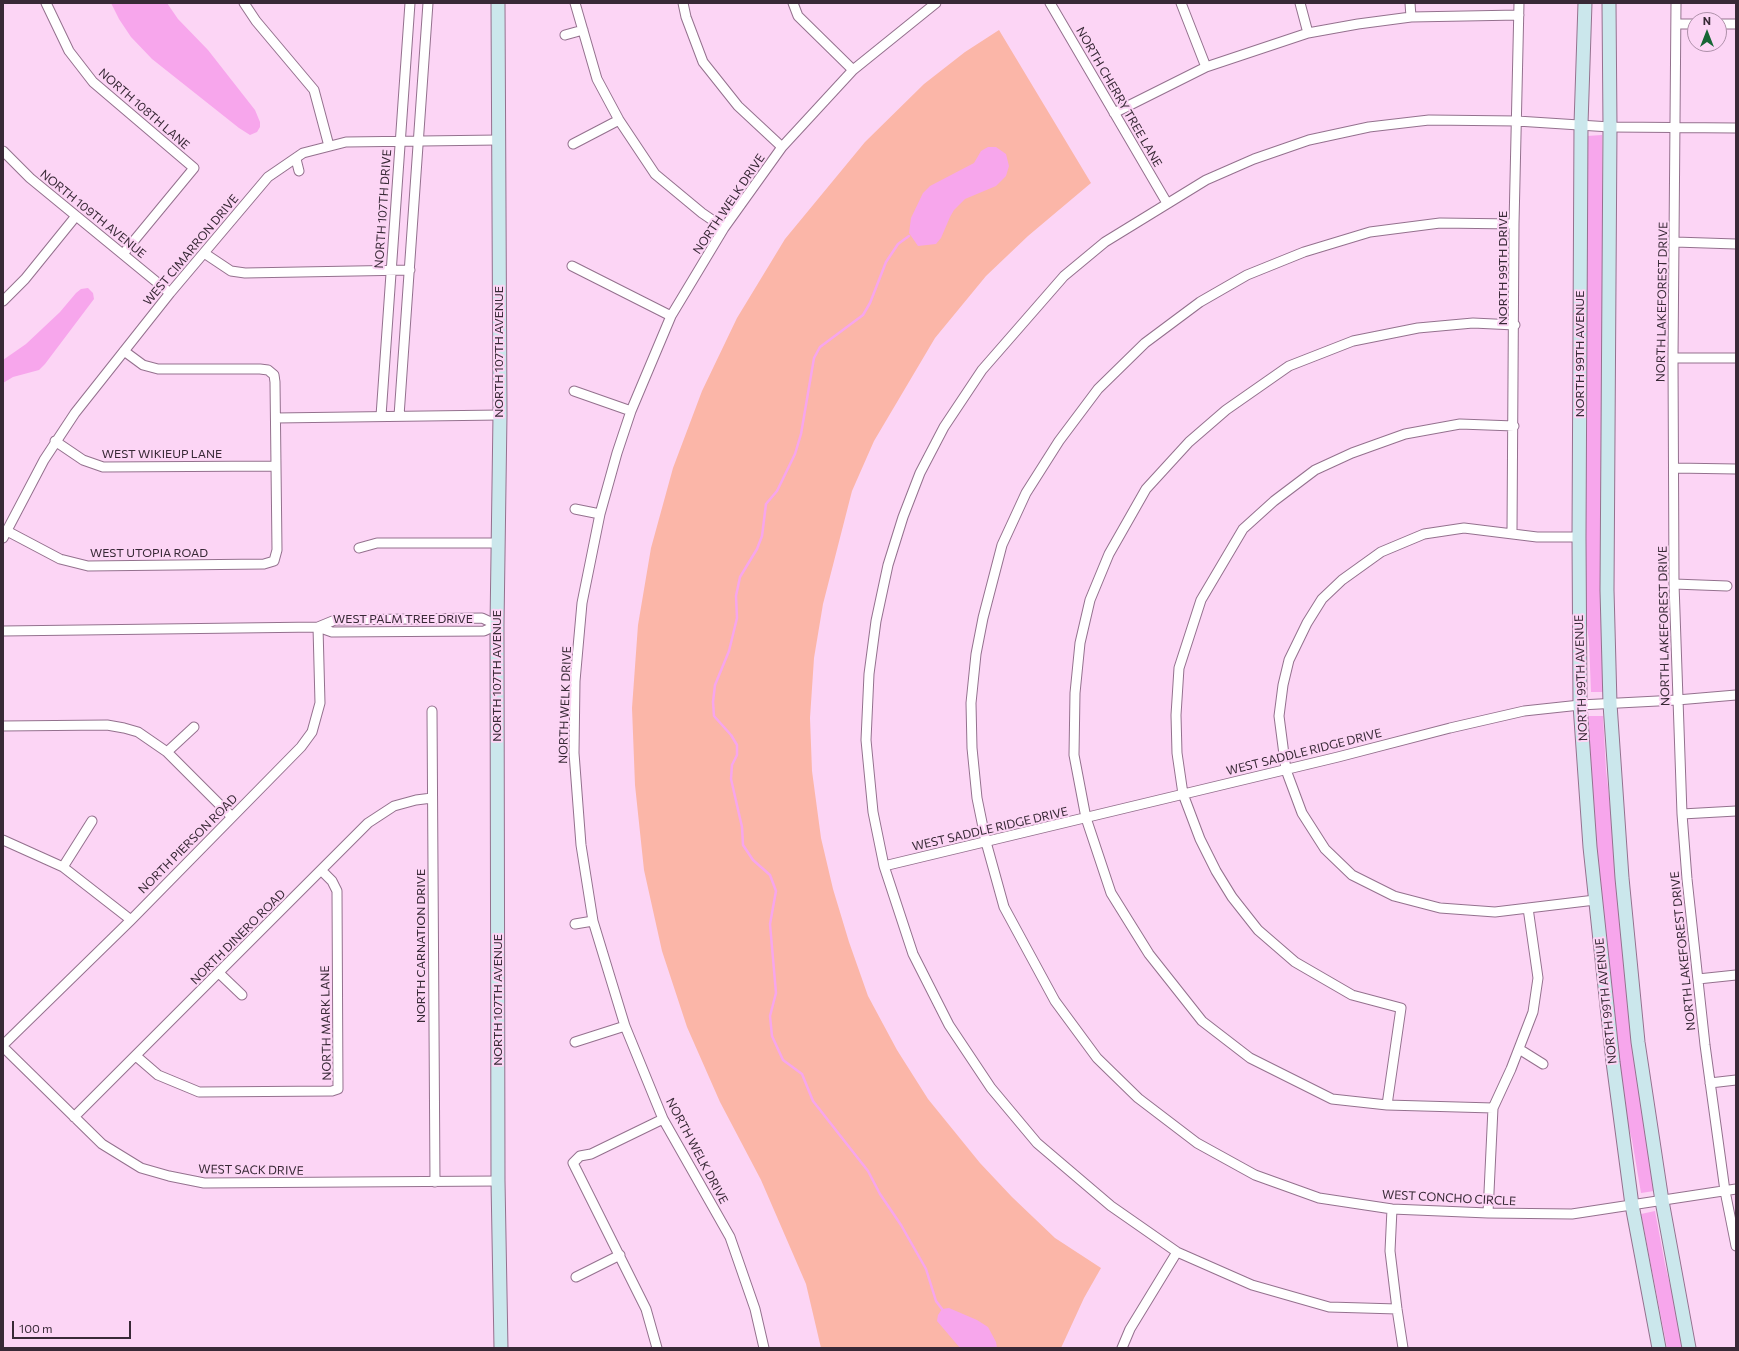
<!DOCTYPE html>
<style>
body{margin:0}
#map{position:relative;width:1739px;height:1351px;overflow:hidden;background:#fcd5f5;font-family:Commissioner,sans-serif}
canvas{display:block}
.frame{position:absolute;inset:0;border:4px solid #382936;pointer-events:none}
.north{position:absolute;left:1687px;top:12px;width:40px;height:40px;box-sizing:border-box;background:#fcd5f5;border:1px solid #ae90a9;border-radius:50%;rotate:0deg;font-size:11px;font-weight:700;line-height:16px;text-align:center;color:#382936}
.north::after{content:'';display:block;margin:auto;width:14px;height:18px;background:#176635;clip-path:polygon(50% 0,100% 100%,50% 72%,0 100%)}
.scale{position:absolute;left:12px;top:1321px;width:119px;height:18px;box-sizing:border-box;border:2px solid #382936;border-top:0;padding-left:5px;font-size:12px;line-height:14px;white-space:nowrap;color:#382936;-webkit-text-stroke:3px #fcd5f5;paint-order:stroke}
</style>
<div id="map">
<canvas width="1739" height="1351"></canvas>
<div class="frame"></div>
<div class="north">N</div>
<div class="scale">100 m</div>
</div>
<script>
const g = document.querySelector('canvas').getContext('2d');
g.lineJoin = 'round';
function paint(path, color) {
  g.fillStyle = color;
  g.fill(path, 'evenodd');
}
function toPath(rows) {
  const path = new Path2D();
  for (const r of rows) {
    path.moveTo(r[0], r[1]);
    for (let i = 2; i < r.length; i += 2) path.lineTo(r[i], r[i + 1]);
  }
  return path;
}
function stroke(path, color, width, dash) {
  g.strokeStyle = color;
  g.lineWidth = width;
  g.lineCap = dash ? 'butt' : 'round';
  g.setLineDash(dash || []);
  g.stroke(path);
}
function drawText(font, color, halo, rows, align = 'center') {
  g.font = font + ' Commissioner,sans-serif';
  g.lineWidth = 4;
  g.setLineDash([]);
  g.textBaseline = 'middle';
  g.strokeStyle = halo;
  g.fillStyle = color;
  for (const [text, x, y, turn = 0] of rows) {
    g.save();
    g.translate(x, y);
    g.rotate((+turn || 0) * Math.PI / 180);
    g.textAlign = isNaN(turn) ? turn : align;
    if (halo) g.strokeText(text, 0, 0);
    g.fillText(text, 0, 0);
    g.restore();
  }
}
const green = toPath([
 [999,30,1091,183,1028,236,986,276,935,338,874,441,852,491,823,604,814,658,810,718,812,771,821,838,833,889,849,942,868,996,897,1050,928,1099,980,1163,1012,1197,1055,1238,1101,1268,1084,1298,1061,1348,821,1348,806,1284,761,1180,720,1102,687,1027,662,951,644,870,635,785,632,708,638,625,651,548,673,468,702,391,737,318,785,239,865,142,924,84,965,52]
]);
const water = toPath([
 [111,3,167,3,178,19,208,50,255,110,260,122,260,127,257,132,250,135,239,128,152,59,131,37,119,19],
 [1602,135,1602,189,1605,222,1605,692,1591,692,1589,642,1585,609,1587,136],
 [988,147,996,147,1006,154,1009,166,1006,176,996,186,965,199,954,210,950,217,941,238,936,244,918,246,909,233,911,218,923,193,930,186,974,163,981,151],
 [88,288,93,293,94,299,45,364,39,370,13,377,3,383,3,360,26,344,60,312,76,293,81,289],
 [1588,716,1603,716,1606,770,1654,1191,1641,1193,1632,1140,1624,1108,1617,1060,1596,840],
 [1655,1211,1665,1264,1685,1348,1667,1348,1641,1214],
 [949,1308,977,1320,988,1327,996,1342,997,1348,960,1348,937,1321,938,1315,942,1309]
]);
const stream = toPath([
 [909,236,898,244,886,262,870,303,863,315,820,347,814,358,801,434,795,454,777,491,766,504,762,536,757,549,740,577,736,596,737,618,729,651,715,685,713,702,714,716,731,735,737,745,737,755,732,765,731,779,742,827,743,845,753,860,770,875,776,891,770,924,776,993,770,1016,772,1036,783,1060,802,1074,813,1101,868,1171,880,1194,901,1225,926,1269,936,1301,942,1309]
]);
const street = toPath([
 [46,3,69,51,93,82,194,168,123,254],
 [244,3,256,21,314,90,329,146],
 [575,3,597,79,619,120,655,174,702,213,724,228],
 [683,3,686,17,703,62,738,106,782,147],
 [793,3,798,16,853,70],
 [1050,3,1167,203],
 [1181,3,1206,67],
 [1300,3,1308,33],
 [1410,3,1411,17],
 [1676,3,1673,358,1674,584,1682,814,1687,879,1705,1045,1725,1191,1736,1246],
 [1676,24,1695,24],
 [1719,24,1736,24],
 [565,35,583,30],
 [1114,113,1206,67,1308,33,1358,24,1411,17,1519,15],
 [573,144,619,120],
 [3,151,30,178,170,293],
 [296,159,299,171],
 [1514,224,1440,223,1370,232,1304,252,1247,275,1200,302,1145,343,1098,389,1059,441,1026,493,1002,545,983,618,976,654,971,703,972,748,977,798,986,842,1004,907,1055,1001,1097,1058,1138,1098,1197,1143,1255,1175,1319,1198,1392,1209,1488,1213,1572,1214,1736,1189],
 [1675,242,1736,244],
 [204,253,231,271,245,273,410,270],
 [572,266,671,316],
 [3,301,25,279,76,216],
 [1673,358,1736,358],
 [574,391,631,411],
 [381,416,410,3],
 [399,416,428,3],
 [276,418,500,415],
 [55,441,83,460,103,467,276,466],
 [1674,468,1736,469],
 [575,509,600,514,582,603,575,681,574,753,581,845,593,921,625,1026,663,1119,730,1237,755,1309,764,1348],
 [600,514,617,453,631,411,671,316,724,228,782,147,853,70,936,3],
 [7,531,60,559,88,566,264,564,274,561,277,550,275,382,274,375,268,370,260,369,158,369,143,365,124,351],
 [1512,532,1514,224,1519,3],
 [1579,537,1537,537,1464,528,1424,534,1381,552,1342,580,1322,599,1307,623,1289,660,1283,685,1279,716,1286,770,1302,813,1325,849,1352,875,1394,896,1440,908,1495,912,1595,900],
 [3,538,44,460,75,413,170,293,268,177,303,153,346,142,498,140],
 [359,548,377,543,498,543],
 [1674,584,1727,586],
 [318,627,335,620,482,618,497,625],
 [3,631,318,627,332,632,484,631,497,625],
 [432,711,435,1182],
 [3,726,107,725,124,728,138,732,167,752,232,817],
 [167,752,194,727],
 [1682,814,1736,811],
 [3,840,63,867,131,920],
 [884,866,1338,757,1450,728,1524,711,1580,705,1677,700,1736,695],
 [63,867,92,821],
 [575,924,593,921],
 [219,973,242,995],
 [1698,979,1736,975],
 [575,1042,625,1026],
 [3,1045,131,920,301,747,312,732,320,703,318,627],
 [3,1047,102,1144,141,1168,169,1176,204,1183,498,1181],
 [1519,1049,1543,1064],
 [136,1056,158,1075,199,1092,332,1091,338,1089,337,891,332,881,321,870],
 [1710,1083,1736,1080],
 [1387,1105,1401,1008,1352,995,1295,962,1258,930,1232,897,1216,871,1200,839,1183,794,1177,753,1176,715,1179,668,1201,600,1243,529,1274,501,1315,470,1352,453,1405,434,1460,424,1514,426],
 [1493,1108,1387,1105,1332,1099,1250,1058,1202,1021,1149,954,1111,893,1086,818,1074,755,1075,693,1080,643,1090,600,1109,554,1146,489,1189,442,1226,410,1289,366,1353,341,1418,328,1473,323,1515,325],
 [74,1117,368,823,394,806,416,800,432,798],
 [1392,1209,1390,1251,1397,1309,1403,1348],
 [1488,1213,1493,1108,1511,1069,1533,1012,1538,978,1528,908],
 [576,1277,620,1255],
 [1397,1309,1329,1307,1252,1285,1177,1252,1111,1206,1037,1143,991,1088,949,1025,913,954,884,866,873,812,866,740,869,674,876,621,888,565,903,517,920,473,944,427,982,370,1064,276,1105,242,1206,180,1254,159,1309,140,1369,127,1429,120,1517,121,1610,127,1736,128],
 [657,1348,646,1309,573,1163,580,1156,591,1154,663,1119],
 [1122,1348,1130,1329,1177,1252]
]);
const secondary = toPath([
 [498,3,500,415,497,625,498,1181,501,1348],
 [1585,3,1581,124,1579,537,1580,705,1590,847,1613,1062,1632,1205,1659,1348],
 [1609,3,1610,127,1607,590,1610,704,1622,878,1638,1042,1662,1201,1689,1348]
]);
const streetNames = [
 ["NORTH CHERRY TREE LANE",1119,97,60],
 ["NORTH 108TH LANE",144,109,41],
 ["NORTH WELK DRIVE",729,204,-56],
 ["NORTH 107TH DRIVE",383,209,-86],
 ["NORTH 109TH AVENUE",93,214,39],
 ["WEST CIMARRON DRIVE",191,250,-50],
 ["NORTH 99TH DRIVE",1503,268,-90],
 ["NORTH LAKEFOREST DRIVE",1662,302,-89],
 ["NORTH 107TH AVENUE",499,352,-90],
 ["NORTH 99TH AVENUE",1580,354,-90],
 ["WEST WIKIEUP LANE",162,454],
 ["WEST UTOPIA ROAD",149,553],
 ["WEST PALM TREE DRIVE",403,619],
 ["NORTH LAKEFOREST DRIVE",1664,626,-91],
 ["NORTH 107TH AVENUE",497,676,-90],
 ["NORTH 99TH AVENUE",1581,678,-92],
 ["NORTH WELK DRIVE",565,705,-88],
 ["WEST SADDLE RIDGE DRIVE",1304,752,-14],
 ["WEST SADDLE RIDGE DRIVE",990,829,-13],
 ["NORTH PIERSON ROAD",188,844,-45],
 ["NORTH DINERO ROAD",238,937,-45],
 ["NORTH CARNATION DRIVE",421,946,-90],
 ["NORTH LAKEFOREST DRIVE",1683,951,-96],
 ["NORTH 107TH AVENUE",498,1000,-90],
 ["NORTH 99TH AVENUE",1606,1001,-96],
 ["NORTH MARK LANE",326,1023,-91],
 ["NORTH WELK DRIVE",697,1151,62],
 ["WEST SACK DRIVE",251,1170,1],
 ["WEST CONCHO CIRCLE",1449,1198,3]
];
paint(green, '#fbb6a8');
paint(water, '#f7a6ec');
stroke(stream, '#f7a6ec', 2.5);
stroke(street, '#94718e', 11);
stroke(secondary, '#94718e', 15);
stroke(street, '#fff', 9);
stroke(secondary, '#cbe7ec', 13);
drawText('12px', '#382936', '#fcd5f5', streetNames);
</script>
